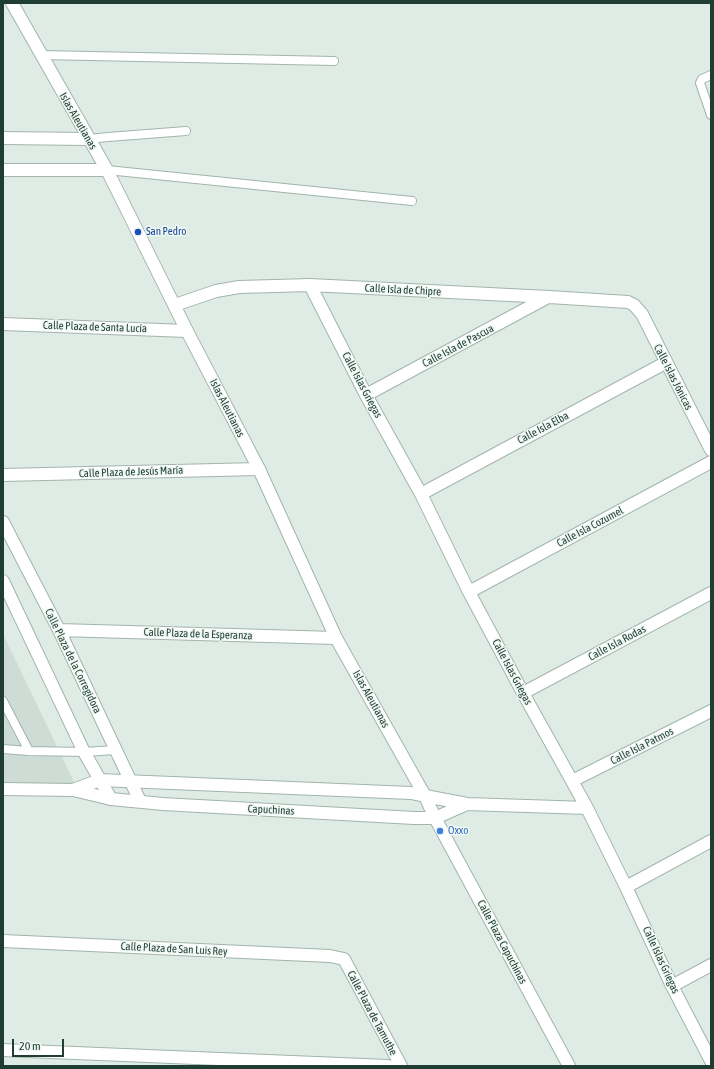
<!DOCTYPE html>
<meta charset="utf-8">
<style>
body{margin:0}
#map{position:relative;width:714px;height:1069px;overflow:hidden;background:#dfece5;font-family:"Asap Condensed",sans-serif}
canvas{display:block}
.frame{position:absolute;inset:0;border:4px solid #1f3d33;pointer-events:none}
.scale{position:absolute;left:12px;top:1039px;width:52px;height:18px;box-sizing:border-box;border:2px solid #1f3d33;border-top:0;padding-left:5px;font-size:12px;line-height:14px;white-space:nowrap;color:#1f3d33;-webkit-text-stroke:3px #f0f8f3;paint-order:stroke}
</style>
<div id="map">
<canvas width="714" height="1069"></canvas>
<div class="frame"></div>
<div class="scale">20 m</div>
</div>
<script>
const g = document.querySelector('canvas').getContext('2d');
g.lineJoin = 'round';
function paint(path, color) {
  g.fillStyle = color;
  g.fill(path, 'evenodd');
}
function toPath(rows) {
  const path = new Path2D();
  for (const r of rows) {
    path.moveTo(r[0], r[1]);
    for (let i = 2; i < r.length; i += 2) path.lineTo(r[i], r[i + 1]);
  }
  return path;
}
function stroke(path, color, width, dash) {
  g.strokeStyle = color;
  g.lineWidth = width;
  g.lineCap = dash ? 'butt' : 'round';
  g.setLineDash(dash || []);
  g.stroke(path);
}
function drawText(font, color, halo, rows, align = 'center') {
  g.font = font + ' "Asap Condensed",sans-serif';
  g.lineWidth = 3;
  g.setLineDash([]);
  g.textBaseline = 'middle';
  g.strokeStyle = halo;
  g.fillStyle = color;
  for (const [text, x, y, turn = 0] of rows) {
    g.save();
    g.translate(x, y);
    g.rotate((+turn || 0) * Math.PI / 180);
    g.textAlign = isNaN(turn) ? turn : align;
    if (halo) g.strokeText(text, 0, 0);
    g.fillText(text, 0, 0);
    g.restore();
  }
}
const built = toPath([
 [3,634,76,786,3,782]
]);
const service = toPath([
 [41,55,334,61],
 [711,75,702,79,700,83,711,115],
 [88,139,108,137,186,131],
 [107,170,412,201],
 [3,701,29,751],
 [3,749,29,751,84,752,116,750]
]);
const minor = toPath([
 [3,138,88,139],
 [3,170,107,170],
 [310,285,366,395,421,494,469,592,523,693,587,808,626,887,672,986,711,1061],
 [175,305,216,291,239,287,310,285,549,297,628,302,634,305,642,314,711,450],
 [3,324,187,331],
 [366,395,548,297],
 [3,475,259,469],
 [421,494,665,363],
 [3,522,59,630,140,801],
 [3,581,84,752,111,799],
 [469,592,711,462],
 [59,630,336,638],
 [523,693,711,593],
 [572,781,711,711],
 [425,796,467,804,587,808],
 [435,818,467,804],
 [626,887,711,841],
 [3,941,330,956,344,959,401,1066],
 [672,986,711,965],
 [3,1050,388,1066]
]);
const tertiary = toPath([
 [12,3,107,170,187,331,259,469,336,638,425,796,435,818,569,1066],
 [3,789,73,790,111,799,163,804,414,818,435,818],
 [73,790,100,780,411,793,425,796]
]);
const markers = [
 [138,232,4,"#1a4fb4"],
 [440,831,4,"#3f7fe0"]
];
const streetNames = [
 ["Islas Aleutianas",78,121,60],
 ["Calle Isla de Chipre",403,290,3],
 ["Calle Plaza de Santa Lucía",95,327,2],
 ["Calle Isla de Pascua",458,346,-28],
 ["Calle Islas Jónicas",673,377,63],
 ["Calle Islas Griegas",362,385,62],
 ["Islas Aleutianas",227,408,63],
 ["Calle Isla Elba",543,428,-28],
 ["Calle Plaza de Jesús María",131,472,-2],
 ["Calle Isla Cozumel",590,527,-28],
 ["Calle Plaza de la Esperanza",198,634,2],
 ["Calle Isla Rodas",617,643,-28],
 ["Calle Plaza de la Corregidora",73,661,64],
 ["Calle Islas Griegas",512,672,62],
 ["Islas Aleutianas",371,699,61],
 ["Calle Isla Patmos",642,746,-27],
 ["Capuchinas",271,810,3],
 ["Calle Plaza Capuchinas",502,942,62],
 ["Calle Plaza de San Luis Rey",174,949,3],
 ["Calle Islas Griegas",661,960,65],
 ["Calle Plaza de Tamuthe",372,1013,62]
];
const transitNames = [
 ["San Pedro",146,232]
];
const shopNames = [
 ["Oxxo",448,831]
];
paint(built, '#cddcd4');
stroke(service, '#a2b4ac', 10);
stroke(minor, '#a2b4ac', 14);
stroke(tertiary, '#a2b4ac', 14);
stroke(service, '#fff', 8);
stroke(minor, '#fff', 12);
stroke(tertiary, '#fff', 12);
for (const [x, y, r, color] of markers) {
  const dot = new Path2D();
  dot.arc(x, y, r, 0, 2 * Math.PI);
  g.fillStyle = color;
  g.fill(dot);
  stroke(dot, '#f0f8f3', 1.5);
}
drawText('11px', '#1f3d33', '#f0f8f3', streetNames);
drawText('11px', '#164399', '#f0f8f3', transitNames, 'left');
drawText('11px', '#366cbe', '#f0f8f3', shopNames, 'left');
</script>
